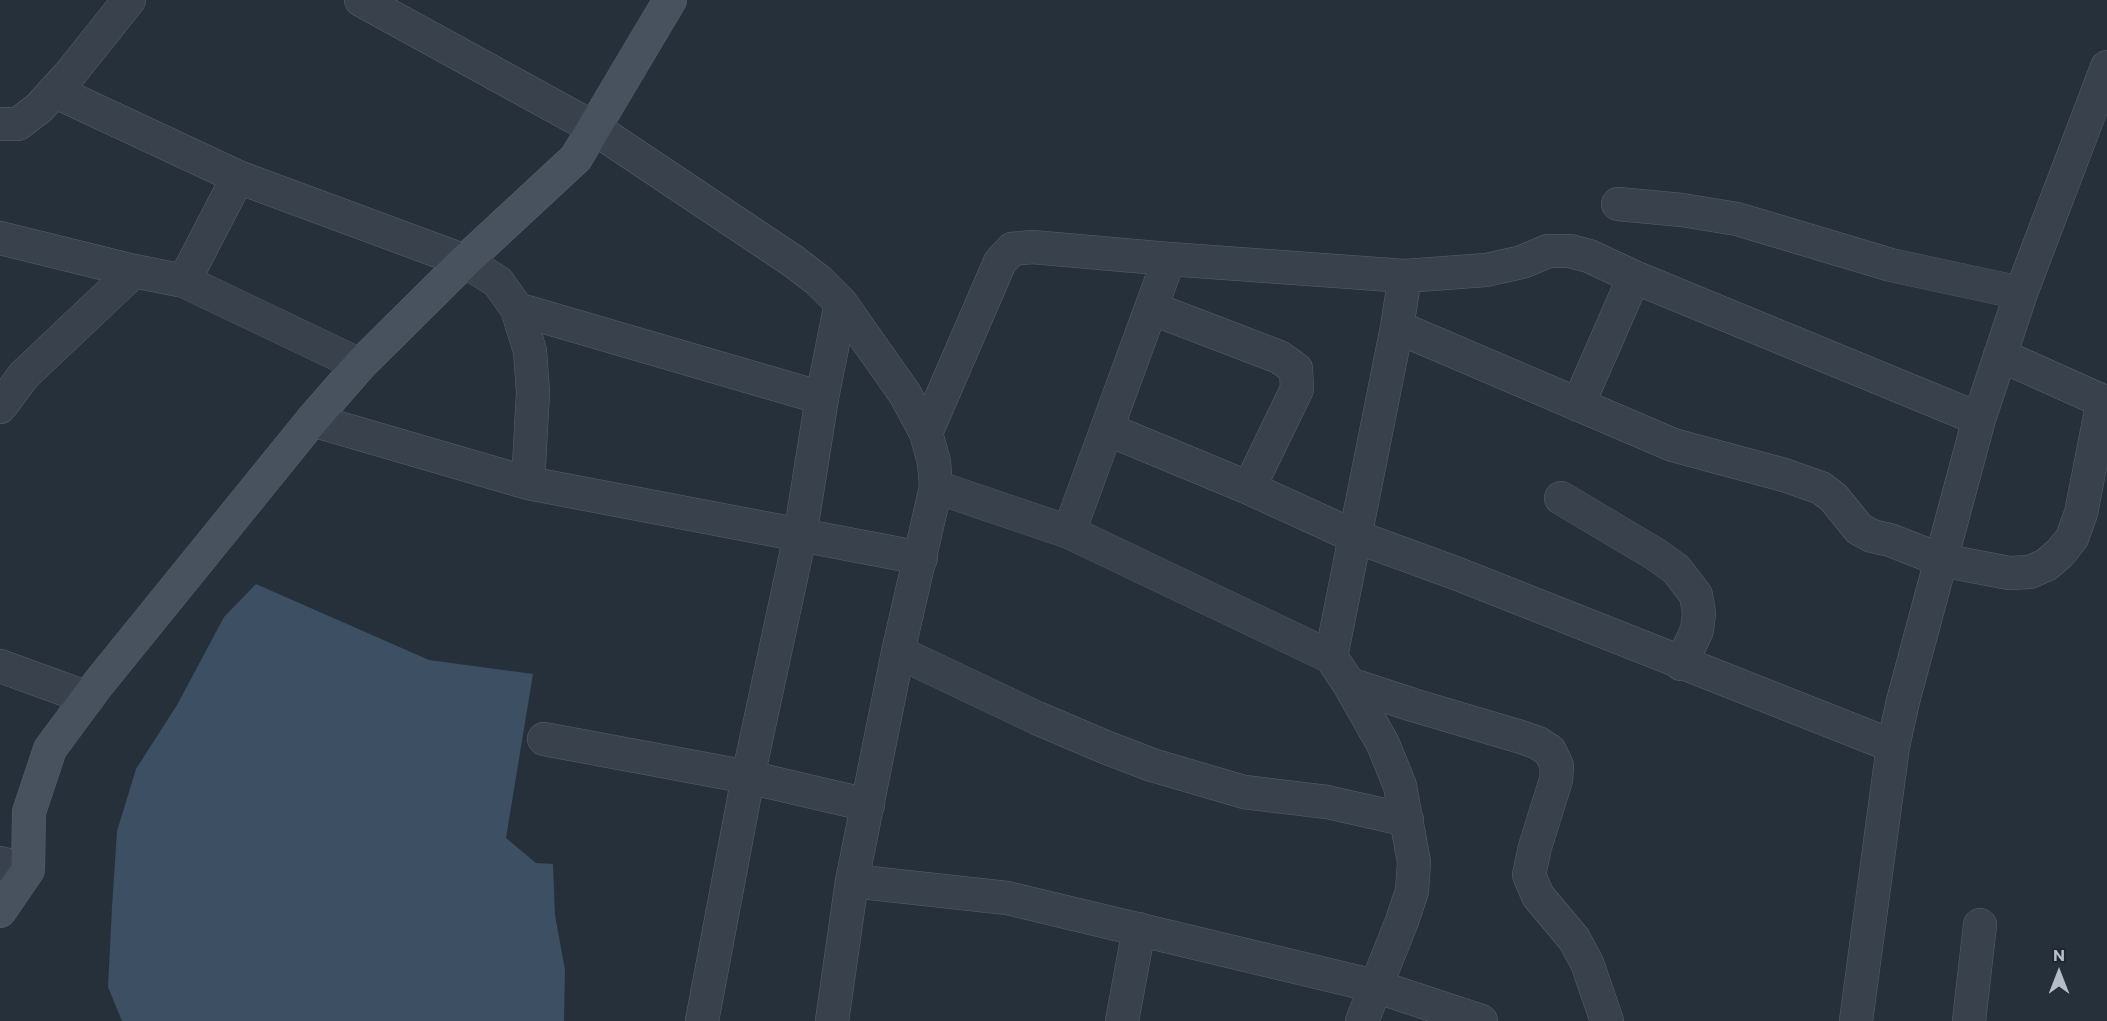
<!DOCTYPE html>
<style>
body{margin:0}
#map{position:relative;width:2107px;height:1021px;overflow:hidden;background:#25303b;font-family:Commissioner,sans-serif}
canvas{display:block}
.north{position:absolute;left:2029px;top:943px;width:60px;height:60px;-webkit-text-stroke:4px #1e2731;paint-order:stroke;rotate:0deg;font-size:16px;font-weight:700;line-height:24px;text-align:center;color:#b5bdc7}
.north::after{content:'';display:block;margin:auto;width:21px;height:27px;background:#b5bdc7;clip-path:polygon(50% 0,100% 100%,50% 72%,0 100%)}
</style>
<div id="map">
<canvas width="2107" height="1021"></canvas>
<div class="north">N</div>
</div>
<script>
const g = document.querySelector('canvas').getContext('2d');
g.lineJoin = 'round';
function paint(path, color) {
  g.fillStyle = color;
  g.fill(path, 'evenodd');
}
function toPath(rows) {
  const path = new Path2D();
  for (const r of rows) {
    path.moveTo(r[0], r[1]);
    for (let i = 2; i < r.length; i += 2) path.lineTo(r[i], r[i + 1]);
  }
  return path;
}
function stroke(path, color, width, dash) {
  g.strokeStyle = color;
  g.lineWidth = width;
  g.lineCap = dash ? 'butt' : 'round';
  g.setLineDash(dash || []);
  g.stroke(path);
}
const water = toPath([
 [256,584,429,660,533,674,506,838,536,863,553,864,555,915,565,970,564,1021,122,1021,108,987,112,907,117,831,136,769,177,705,224,617]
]);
const street = toPath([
 [361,0,594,128,793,261,819,281,841,303,905,394,926,433,934,462,936,487,898,652,852,881,832,1021],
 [54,91,238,177,465,261,498,282,517,309,530,351,533,392,528,483],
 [0,124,18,124,39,108,70,74,129,0],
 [1618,204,1682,210,1737,219,1891,265,2021,293],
 [0,238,134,271,184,281,360,365],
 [184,281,238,177],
 [1151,308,1279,357,1296,369,1297,389,1249,488],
 [517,309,822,398],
 [1397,327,1673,445,1784,475,1821,488,1834,498,1859,529,1872,536,1890,540,1941,560,2009,573,2030,572,2046,565,2060,553,2072,538,2081,513,2103,401],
 [2000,355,2107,403],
 [1578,405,1634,277],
 [0,407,24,375,134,271],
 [312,420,528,483,921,558],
 [1107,429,1249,488,1354,536,1458,574,1893,746],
 [926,433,1000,262,1012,249,1032,247,1169,259,1405,276,1486,270,1522,262,1548,251,1570,251,1589,256,1634,277,1979,419],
 [936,487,1069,532,1331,657,1349,684,1383,744,1400,786,1414,862,1412,891,1402,921,1362,1021],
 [1561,498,1655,554,1676,569,1696,595,1699,613,1697,630,1681,664],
 [1069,532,1169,259],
 [898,652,1037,718,1105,747,1152,765,1244,792,1327,802,1407,820],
 [1331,657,1397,327,1405,276],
 [0,666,88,698],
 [1349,684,1413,705,1521,737,1538,743,1550,751,1557,766,1556,780,1535,847,1529,875,1538,896,1574,939,1587,963,1607,1021],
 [544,739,748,777,868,805],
 [0,863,28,870],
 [852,881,1007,898,1375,986,1481,1021],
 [702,1021,748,777,800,536,822,398,841,303],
 [1122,1021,1139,929],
 [1856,1021,1893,746,1903,701,1979,419,2021,293,2107,67],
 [1969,1021,1980,925]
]);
const secondary = toPath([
 [0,911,28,870,29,812,50,749,98,684,312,420,360,365,465,261,576,158,670,0]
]);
paint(water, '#3c4f63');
stroke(street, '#57606a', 34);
stroke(secondary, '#57606a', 34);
stroke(street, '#39424c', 33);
stroke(secondary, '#47525e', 33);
</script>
